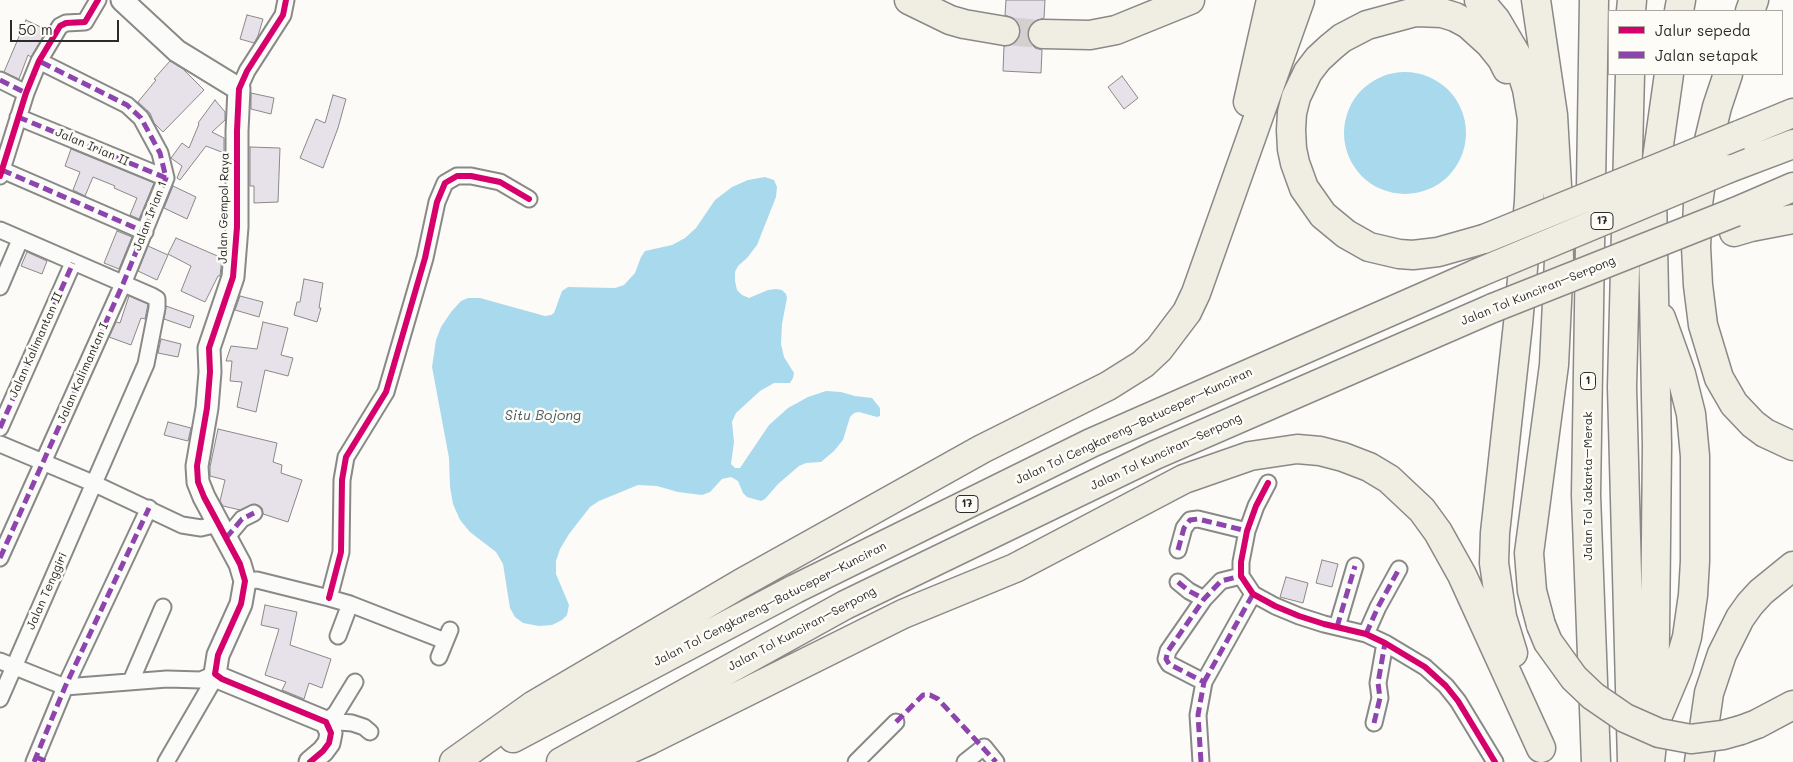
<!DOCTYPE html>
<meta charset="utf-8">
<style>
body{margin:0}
#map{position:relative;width:1793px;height:762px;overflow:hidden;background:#fcfbf8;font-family:Mali,sans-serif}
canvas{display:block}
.legend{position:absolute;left:1608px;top:10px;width:175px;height:65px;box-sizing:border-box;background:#fdfcf7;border:1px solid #a9a8a5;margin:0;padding:6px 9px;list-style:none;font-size:15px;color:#2b2b2b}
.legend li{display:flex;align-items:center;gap:10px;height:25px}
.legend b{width:25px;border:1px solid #a9a8a5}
.scale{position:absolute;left:10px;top:20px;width:109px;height:22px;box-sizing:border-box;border:2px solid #2b2b2b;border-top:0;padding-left:6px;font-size:15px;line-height:18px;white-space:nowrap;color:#2b2b2b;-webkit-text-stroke:4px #fdfcf7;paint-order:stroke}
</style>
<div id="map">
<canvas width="1793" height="762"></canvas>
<ul class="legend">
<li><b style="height:6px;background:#d6006c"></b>Jalur sepeda</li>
<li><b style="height:6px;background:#8e44ad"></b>Jalan setapak</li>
</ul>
<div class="scale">50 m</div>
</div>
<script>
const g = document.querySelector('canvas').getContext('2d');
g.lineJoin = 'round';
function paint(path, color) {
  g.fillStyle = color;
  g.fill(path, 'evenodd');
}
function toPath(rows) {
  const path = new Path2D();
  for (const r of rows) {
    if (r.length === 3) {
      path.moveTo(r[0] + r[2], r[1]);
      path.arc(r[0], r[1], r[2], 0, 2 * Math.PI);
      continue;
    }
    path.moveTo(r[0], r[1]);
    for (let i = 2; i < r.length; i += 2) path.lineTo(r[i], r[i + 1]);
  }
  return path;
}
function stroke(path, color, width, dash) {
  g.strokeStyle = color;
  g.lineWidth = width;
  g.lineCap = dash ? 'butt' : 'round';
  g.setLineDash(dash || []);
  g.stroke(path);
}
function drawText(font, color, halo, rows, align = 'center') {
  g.font = font + ' Mali,sans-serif';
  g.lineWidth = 5;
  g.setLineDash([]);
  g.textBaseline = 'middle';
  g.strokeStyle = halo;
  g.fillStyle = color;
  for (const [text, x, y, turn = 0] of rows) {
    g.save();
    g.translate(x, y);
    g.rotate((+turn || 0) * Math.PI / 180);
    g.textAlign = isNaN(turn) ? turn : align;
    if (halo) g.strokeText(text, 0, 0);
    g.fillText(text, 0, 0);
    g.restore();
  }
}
const water = toPath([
 [1405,133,61],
 [765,177,774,180,777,187,776,197,757,245,747,258,738,266,735,272,735,281,737,290,742,295,749,298,768,290,776,289,782,290,786,294,787,298,782,324,781,344,784,357,794,373,793,378,790,383,774,383,760,391,736,413,732,422,734,442,731,464,735,468,740,468,769,425,788,408,808,397,826,391,841,392,855,396,872,398,880,408,880,416,877,417,859,412,854,413,850,417,843,440,834,451,821,462,806,463,799,466,778,484,765,499,761,501,747,497,743,493,738,481,731,477,722,479,710,492,702,495,678,492,657,486,638,485,599,501,590,507,569,534,560,549,556,561,556,574,569,605,567,615,562,620,552,625,539,626,523,623,515,617,510,608,503,564,496,552,470,532,460,520,453,504,450,487,449,458,432,367,436,340,441,327,451,312,461,301,468,298,480,298,545,316,551,315,554,313,562,291,568,287,615,288,624,285,635,273,641,257,645,251,672,245,685,238,696,228,715,200,732,187,748,180]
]);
const building = toPath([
 [1006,0,1045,0,1044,18,1035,21,1029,26,1027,33,1030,42,1035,48,1042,50,1041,73,1003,71,1004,46,1011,45,1017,41,1020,33,1019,25,1015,19,1005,15,1006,0],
 [247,15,263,19,258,36,254,43,240,39,247,15],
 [26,20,47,30,31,57,28,55,19,79,4,72,26,20],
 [170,61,183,69,204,90,163,132,154,123,150,113,138,102,156,80,154,79,170,61],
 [1122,76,1138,98,1124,109,1108,87,1122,76],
 [251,93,274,98,271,114,251,109,251,93],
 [333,95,346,99,338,128,323,168,300,158,316,119,325,123,333,95],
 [215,100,225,112,225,120,212,132,224,138,224,153,206,146,180,180,177,178,182,166,171,158,182,143,189,148,199,124,198,123,215,100],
 [250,147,280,148,278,202,254,203,254,186,250,186,250,147],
 [71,149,154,183,139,219,130,215,137,198,114,188,115,186,93,177,85,196,73,190,80,172,65,166,71,149],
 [173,186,196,197,187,219,164,208,173,186],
 [117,231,132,237,119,269,104,263,117,231],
 [176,238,222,258,220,276,218,276,205,302,181,291,191,266,168,254,176,238],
 [148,246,168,255,157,280,138,271,148,246],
 [27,252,47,261,42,274,21,266,27,252],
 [304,279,323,283,319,308,321,308,317,322,294,315,297,302,300,302,304,279],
 [129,296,148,304,145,319,141,318,131,345,109,337,116,322,120,323,129,296],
 [240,296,263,302,259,317,235,310,240,296],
 [166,306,194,316,190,328,164,319,166,306],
 [263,322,288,328,281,355,293,358,288,376,265,370,256,412,237,407,242,382,230,381,232,361,226,361,231,346,257,349,263,322],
 [161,339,181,344,178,357,158,353,161,339],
 [168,422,191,428,188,441,164,435,168,422],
 [218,429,277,443,273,462,282,465,281,473,302,480,288,522,263,514,262,508,255,504,240,510,223,506,220,501,225,480,210,476,210,467,218,429],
 [1322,560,1338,564,1332,587,1316,583,1322,560],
 [1286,577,1308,583,1303,603,1280,597,1286,577],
 [265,605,297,612,290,645,331,659,322,688,309,683,304,699,282,690,286,682,265,675,279,629,261,625,265,605]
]);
const highwayTunnel = toPath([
 [1005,31,1043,34]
]);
const street = toPath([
 [0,80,26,93],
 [239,89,247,71,283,15,286,0],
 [18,117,166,178],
 [2,170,145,232],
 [0,176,26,93,39,61,60,26,66,23,85,22,98,0],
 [0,230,152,296,157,299,157,308,146,364,0,699],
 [0,287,20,240],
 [0,428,73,263],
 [0,444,95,484,182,525,201,528,218,524],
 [1268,483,1256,506,1247,531,1241,562,1241,576,1253,594,1275,606,1299,616,1324,624,1366,634,1385,643,1425,667,1446,686,1458,701,1495,762],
 [226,538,242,519,254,513],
 [1178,550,1184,528,1190,520,1198,519,1247,531],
 [0,558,123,284,166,178,160,153,141,118,127,105,39,61],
 [245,581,257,580,329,598,350,604,445,641],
 [1178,582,1189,591,1204,599],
 [329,598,341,552,342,480,346,457,386,392,425,258,437,202,445,183,457,176,471,176,500,182,529,199],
 [1337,627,1355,566],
 [1366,634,1378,607,1399,569],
 [338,636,350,604],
 [439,657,450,630],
 [0,661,65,687,167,679,201,680,215,674],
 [131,681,163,607],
 [1204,682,1253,594],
 [326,722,336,713,355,682],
 [1374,723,1380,698,1378,683,1385,643],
 [329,726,340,722,352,723,364,727,370,732],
 [34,762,65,687,149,508],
 [166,762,216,676],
 [856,762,896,722],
 [965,762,984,747,996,762],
 [1201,762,1198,715,1204,682,1169,664,1166,659,1168,651,1204,599,1221,581,1241,576]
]);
const secondary = toPath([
 [122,0,177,51,239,89,237,131,237,227,233,277,209,348,210,372,207,408,197,466,198,482,204,497,240,564,245,581,241,604,218,655,215,674,222,679,326,722,331,733,329,743,323,751,310,762]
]);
const highway = toPath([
 [909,0,950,20,964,24,1005,31],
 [1479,0,1496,20,1516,54,1527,89,1532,119,1529,201,1518,324,1495,533,1494,563,1502,617,1513,653],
 [1536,0,1553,115,1558,204,1559,260,1554,365,1529,553,1532,591,1541,625],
 [1594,0,1586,495,1596,762],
 [1631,11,1632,0],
 [1679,11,1681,0],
 [1750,11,1754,0],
 [1043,34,1090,35,1116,30,1190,0],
 [1630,74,1622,387,1632,762],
 [1728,74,1717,107,1704,161,1698,204,1696,247,1698,285,1703,325,1719,378,1734,404,1753,424,1765,433,1793,446],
 [1248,102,1271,0],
 [1739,135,1793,113],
 [1727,169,1793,144],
 [1735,212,1793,187],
 [1734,232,1751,227,1793,219],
 [1484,239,1438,252,1413,255,1399,254,1369,247,1346,234,1323,215,1304,188,1295,163,1292,149,1291,130,1292,113,1296,97,1308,72,1318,59,1331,47,1342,38,1367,25,1415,12,1442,13,1455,17,1468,24,1490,44,1502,59,1507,69],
 [1654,725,1657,446,1652,194,1669,74],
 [1741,730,1757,724,1793,705],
 [513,738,795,589,1091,443,1478,273],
 [454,762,534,705,740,584,982,449,1108,386,1143,364,1159,349,1187,312,1196,293,1300,0],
 [561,762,845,605,1155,455,1493,308],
 [601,762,650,740,903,614,1015,568,1184,479,1250,456,1297,449,1320,451,1343,457,1369,467,1389,479,1422,510,1438,532,1462,575,1541,748],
 [1650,762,1654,725,1678,668,1687,637,1693,595,1695,561,1695,456,1691,414,1681,374,1661,318],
 [1699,762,1709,693,1722,654,1740,618,1750,604,1761,592,1793,566]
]);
const highwayBridge = toPath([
 [1484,239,1739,135],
 [1478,273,1727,169],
 [1493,308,1735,212],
 [1541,625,1548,642,1574,678,1593,696,1625,718,1659,733,1691,739,1723,735,1741,730]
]);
const quiet = toPath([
 [0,80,26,93],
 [18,117,166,178],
 [2,170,145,232],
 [0,428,73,263],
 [226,538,242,519,254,513],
 [1178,550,1184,528,1190,520,1198,519,1247,531],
 [0,558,123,284,166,178,160,153,141,118,127,105,39,61,41,57],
 [1178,582,1189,591,1204,599],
 [1337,627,1355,566],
 [1366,634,1378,607,1399,569],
 [1204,682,1253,594],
 [896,722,923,695,930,695,938,699,996,762],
 [1374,723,1380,698,1378,683,1385,643],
 [36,757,47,762],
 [34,762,65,687,149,508],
 [1201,762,1198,715,1204,682,1169,664,1166,659,1168,651,1204,599,1221,581,1241,576]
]);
const cycleway = toPath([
 [286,0,283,15,247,71,239,89,237,131,237,227,233,277,209,348,210,372,207,408,197,466,198,482,204,497,240,564,245,581,241,604,218,655,215,674,222,679,326,722,331,733,329,743,323,751,310,762],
 [0,176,26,93,39,61,60,26,66,23,85,22,98,0],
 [1268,483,1256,506,1247,531,1241,562,1241,576,1253,594,1275,606,1299,616,1324,624,1366,634,1385,643,1425,667,1446,686,1458,701,1495,762],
 [329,598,341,552,342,480,346,457,386,392,425,258,437,202,445,183,457,176,471,176,500,182,529,199]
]);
const shields = [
 [1602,221,22],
 [1588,381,15],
 [967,504,22]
];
const shieldNames = [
 ["17",1602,221],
 ["1",1588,381],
 ["17",967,504]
];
const streetNames = [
 ["Jalan Irian II",92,147,23],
 ["Jalan Gempol Raya",224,208,-89],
 ["Jalan Irian 1",150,216,-69],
 ["Jalan Tol Kunciran–Serpong",1538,291,-22],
 ["Jalan Kalimantan II",36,345,-66],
 ["Jalan Kalimantan I",83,373,-66],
 ["Jalan Tol Cengkareng–Batuceper–Kunciran",1134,426,-25],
 ["Jalan Tol Kunciran–Serpong",1166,452,-25],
 ["Jalan Tol Jakarta–Merak",1588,486,-90],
 ["Jalan Tenggiri",47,591,-66],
 ["Jalan Tol Cengkareng–Batuceper–Kunciran",770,604,-27],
 ["Jalan Tol Kunciran–Serpong",802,629,-28]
];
const waterNames = [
 ["Situ Bojong",543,416]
];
paint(water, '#a9d9ed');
paint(building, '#e7e1e9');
stroke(building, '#898987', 1);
stroke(highwayTunnel, '#d2d1cf', 28, [28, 14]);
stroke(street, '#898987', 19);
stroke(secondary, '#898987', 25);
stroke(highway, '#898987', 31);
stroke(street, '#fbfbf9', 15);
stroke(secondary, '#fbfbf9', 21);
stroke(highway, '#f0ede2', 28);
stroke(highwayBridge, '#898987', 31, []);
stroke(highwayBridge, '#f0ede2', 28);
stroke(quiet, '#8e44ad', 5, [10, 5]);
stroke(cycleway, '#d6006c', 6);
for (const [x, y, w] of shields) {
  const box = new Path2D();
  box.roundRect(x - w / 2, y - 8.5, w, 17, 4);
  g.fillStyle = '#fdfcf7';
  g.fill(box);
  stroke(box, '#2b2b2b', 1);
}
drawText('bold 11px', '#2b2b2b', null, shieldNames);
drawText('12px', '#2b2b2b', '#fdfcf7', streetNames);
drawText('italic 14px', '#465b64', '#fdfcf7', waterNames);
</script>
